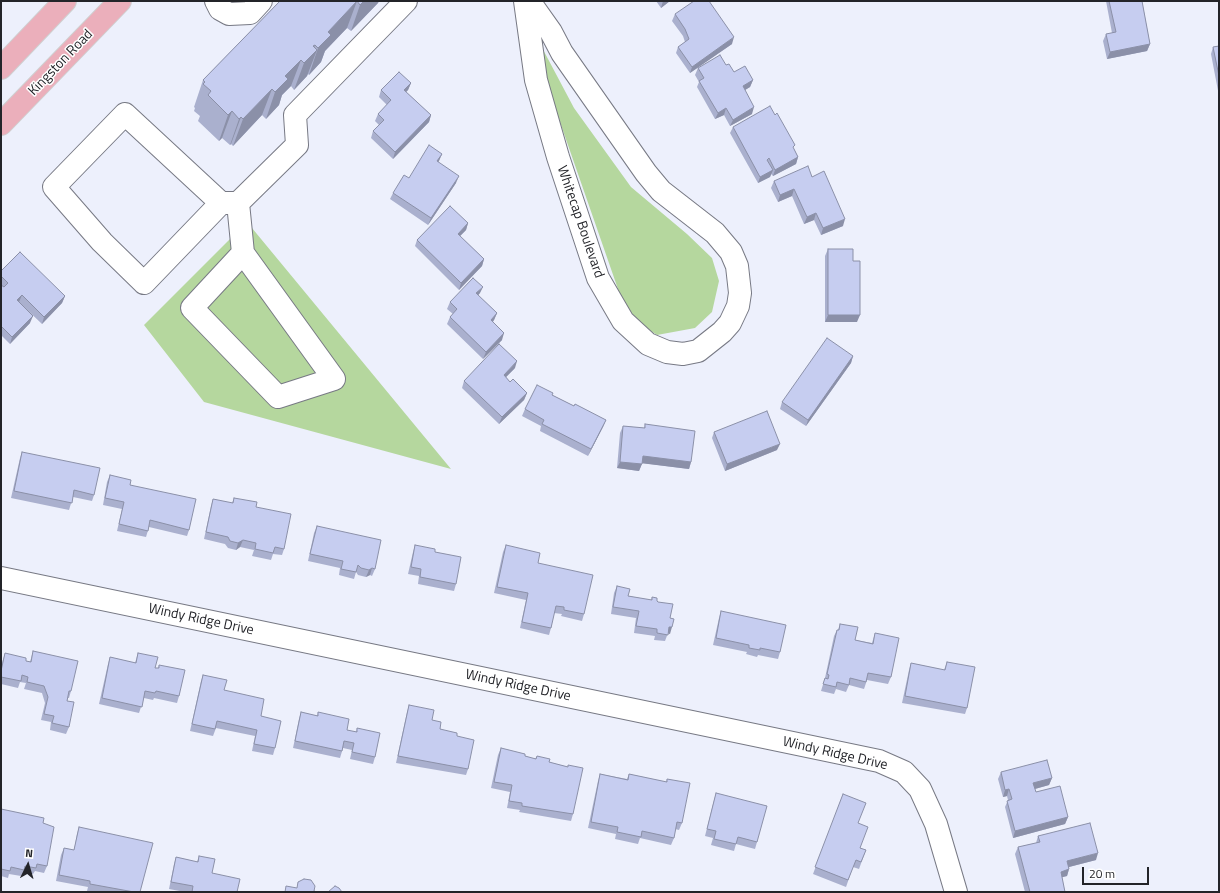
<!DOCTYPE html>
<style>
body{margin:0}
#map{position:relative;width:1220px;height:893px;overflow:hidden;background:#edf0fc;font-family:"Titillium Web",sans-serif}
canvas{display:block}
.frame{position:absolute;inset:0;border:2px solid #232429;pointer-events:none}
.north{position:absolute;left:8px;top:845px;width:40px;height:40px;-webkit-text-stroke:3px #fff;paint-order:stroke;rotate:5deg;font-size:11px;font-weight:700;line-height:16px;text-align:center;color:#232429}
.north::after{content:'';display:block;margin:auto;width:14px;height:18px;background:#232429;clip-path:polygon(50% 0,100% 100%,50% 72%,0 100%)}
.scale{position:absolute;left:1082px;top:867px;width:67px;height:18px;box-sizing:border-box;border:2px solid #232429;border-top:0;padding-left:5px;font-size:12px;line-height:14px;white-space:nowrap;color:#232429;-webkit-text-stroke:3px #fff;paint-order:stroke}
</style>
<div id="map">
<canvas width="1220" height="893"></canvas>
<div class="frame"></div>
<div class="north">N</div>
<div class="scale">20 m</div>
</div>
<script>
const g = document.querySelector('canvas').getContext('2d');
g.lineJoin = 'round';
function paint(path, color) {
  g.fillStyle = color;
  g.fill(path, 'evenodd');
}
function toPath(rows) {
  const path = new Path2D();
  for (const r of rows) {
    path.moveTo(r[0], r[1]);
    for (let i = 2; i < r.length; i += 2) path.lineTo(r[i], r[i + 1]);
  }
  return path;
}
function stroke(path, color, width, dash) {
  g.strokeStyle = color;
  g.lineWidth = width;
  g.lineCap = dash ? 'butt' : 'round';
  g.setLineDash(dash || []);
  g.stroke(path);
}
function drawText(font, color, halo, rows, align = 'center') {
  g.font = font + ' "Titillium Web",sans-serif';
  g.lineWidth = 3;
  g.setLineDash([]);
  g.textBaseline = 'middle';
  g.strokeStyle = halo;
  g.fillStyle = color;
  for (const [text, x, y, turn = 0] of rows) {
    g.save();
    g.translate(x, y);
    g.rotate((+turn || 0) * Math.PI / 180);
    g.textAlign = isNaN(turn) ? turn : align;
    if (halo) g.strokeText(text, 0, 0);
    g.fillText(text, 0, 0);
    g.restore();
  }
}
const green = toPath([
 [530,25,574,108,631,187,687,234,712,258,719,281,712,312,695,328,657,335,627,315,536,53],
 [247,222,451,469,204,402,144,325]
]);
const minor = toPath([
 [216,1,220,9,229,14,250,13,261,1],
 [525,1,536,80,558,157,598,278,623,321,648,344,667,352,683,354,698,351,722,332,730,323,738,306,740,293,737,266,731,252,715,233,661,191,646,173,562,53,551,32,529,1],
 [221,203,144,283,102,242,54,187,125,114,221,203,238,203,297,145,295,115,406,1],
 [238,203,243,253,192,308,278,397,334,379,243,253],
 [1,578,879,761,904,772,920,789,936,824,956,892]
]);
const major = toPath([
 [1,68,65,1],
 [1,124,120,1]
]);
const wall = toPath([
 [280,1,379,1,378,3,351,31,347,28,325,51,321,62,309,75,308,74,307,76,294,90,291,86,282,95,279,105,266,119,262,115,233,146,231,144,230,145,222,138,219,141,198,121,200,116,194,111,195,108,194,107,203,80],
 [656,1,670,1,661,8],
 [1106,1,1142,1,1150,44,1147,51,1107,59,1103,41,1106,34,1112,33],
 [675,14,732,44,690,73,676,53,678,47,685,42,683,36,672,21],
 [1219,46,1219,96,1211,54,1213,47],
 [698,68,734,72,753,80,750,87,745,90,752,114,730,126,724,115,715,119,697,87,699,82,695,75],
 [411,83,408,90,406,92,431,115,429,122,393,159,371,138,373,131,379,125,375,121,378,114,387,105,379,97,381,90],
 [733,127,794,149,798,157,796,164,773,176,771,174,770,177,758,183,730,133],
 [442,154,438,162,456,183,428,225,390,199,393,193,409,178],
 [812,177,843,226,821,235,814,220,804,224,792,196,778,202,771,188,774,181],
 [468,223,466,230,460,236,484,259,482,266,459,290,415,246,417,240],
 [828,249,853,261,857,322,825,322,825,256],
 [1,271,65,296,62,303,42,324,19,302,30,323,10,344,1,335],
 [480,293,478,295,497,313,494,320,493,322,502,340,483,359,447,324,450,317,453,314,447,309,450,302],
 [853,356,851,363,806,426,780,409,782,402],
 [515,368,506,377,510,382,527,393,524,400,499,424,462,388,464,381],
 [552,395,574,406,606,420,603,427,588,456,540,431,541,426,522,416,525,409],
 [645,424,691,462,689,469,642,463,639,471,617,468,620,433,623,426,644,428],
 [714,432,777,450,725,471,712,438],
 [22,452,94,495,92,501,73,497,69,510,11,498,20,458],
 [110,475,130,485,189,530,187,536,149,527,146,537,117,531,122,509,103,505,107,482],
 [234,498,256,507,284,549,282,555,273,554,271,560,252,556,254,550,240,547,236,550,228,548,225,544,204,539,211,506,213,499,232,503],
 [317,526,375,569,372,576,370,575,366,577,358,575,356,572,354,579,339,575,340,568,308,561,314,533],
 [415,545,435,552,456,584,454,591,418,584,419,576,408,574,413,552],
 [506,545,538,563,584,614,582,621,561,616,562,614,554,613,551,628,549,635,520,628,526,600,494,593,503,552],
 [617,586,628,596,651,600,652,597,657,601,670,618,670,634,668,633,665,641,654,640,655,636,634,633,636,618,611,614,614,593],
 [721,611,780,652,778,659,758,655,757,657,746,654,747,652,713,645,719,618],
 [840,624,855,640,872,643,875,633,891,677,888,684,867,680,864,689,849,685,846,692,836,689,834,694,821,691,825,678,834,636,837,630,838,630],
 [33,651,71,691,69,698,68,698,67,701,69,727,66,734,50,730,51,722,41,720,45,703,42,693,24,689,26,683,20,682,18,688,1,684,1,666,5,653,26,661,30,662],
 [138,653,155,668,158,668,159,665,179,696,177,703,154,698,153,700,144,698,139,713,99,704,108,664,110,657,135,663],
 [947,662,967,708,965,714,902,703,909,670,911,663,944,670],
 [203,675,224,690,261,716,275,748,273,755,252,751,255,736,216,728,213,736,190,731,201,681],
 [409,705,440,729,457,736,468,769,466,775,396,763,407,712],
 [301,712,317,716,318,712,347,730,356,732,357,728,375,757,373,764,350,759,352,750,343,748,340,758,293,748,299,719],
 [501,748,525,756,535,759,537,756,549,762,568,767,568,765,573,814,571,821,519,812,520,810,507,808,510,792,491,788,498,755],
 [1001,772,1052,778,1049,785,1035,789,1036,792,1068,817,1065,824,1013,838,1005,807,1008,800,1007,796,1003,797,998,779],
 [600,774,627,779,629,774,666,782,667,779,682,823,679,830,675,829,674,838,671,845,640,838,638,844,615,839,616,834,588,828,598,781],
 [716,793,757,842,755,849,736,844,734,851,711,845,713,838,705,836,714,800],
 [843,794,858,823,860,848,866,850,859,869,853,867,846,887,813,874],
 [1,809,43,823,47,866,44,873,35,871,33,874,23,873,21,876,9,874,8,878,1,876],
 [79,827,140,892,94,892,87,891,88,887,56,881,61,855,64,848,74,850,77,834],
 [1038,836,1096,860,1069,867,1069,869,1067,876,1062,877,1065,892,1025,892,1015,854,1018,847,1036,843],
 [199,856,212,873,237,892,185,892,169,889,174,864,176,857,197,862]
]);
const shadedWall = toPath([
 [357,1,347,28,325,51,321,62,309,75,318,48,328,32],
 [364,1,379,1,378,3,351,31,360,5],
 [663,1,670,1,661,8],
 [734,37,732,44,690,73,692,67],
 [1150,44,1147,51,1107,59,1110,52],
 [315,45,311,56,317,50,307,76,294,90,304,63,313,46],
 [301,60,291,86,282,95,279,105,266,119,275,92,285,76],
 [753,80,750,87,740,93,743,86],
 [411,83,408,90,401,97,404,90],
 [272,89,262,115,233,146,243,119],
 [754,107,752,114,730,126,733,120],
 [726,108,724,115,715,119,718,113],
 [232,111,222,138,219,141,228,115],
 [431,115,429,122,393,159,395,152],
 [241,117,231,144,230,145,239,119],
 [442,154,439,161,435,168,437,161],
 [798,157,796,164,773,176,775,170],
 [773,170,770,177,758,183,760,177],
 [459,176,456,183,428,225,431,218],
 [794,189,792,196,778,202,780,195],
 [816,213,814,220,804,224,807,217],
 [845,219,843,226,821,235,823,228],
 [468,223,466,230,456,240,458,234],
 [484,259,482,266,459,290,461,283],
 [483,287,480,293,474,300,476,293],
 [22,295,19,302,14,307,17,300],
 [65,296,62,303,42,324,44,317],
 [497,313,494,320,488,327,491,320],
 [828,315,860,315,857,322,825,322],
 [33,316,30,323,10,344,12,337],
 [504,333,502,340,483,359,486,352],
 [853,356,851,363,806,426,808,420],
 [517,361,515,368,501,382,504,375],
 [527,393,524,400,499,424,502,417],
 [606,420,603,427,588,456,591,449],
 [780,444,777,450,725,471,727,464],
 [643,456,691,462,689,469,640,463],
 [620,462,642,464,639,471,617,468],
 [243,540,240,547,236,550,238,543],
 [372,568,370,575,366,577,369,570],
 [669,627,672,627,670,634,667,633],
 [1052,778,1049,785,1031,790,1033,783],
 [1009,789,1007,796,1003,797,1005,790],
 [1068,817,1065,824,1013,838,1015,831],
 [1098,853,1096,860,1065,868,1067,861],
 [1069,869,1067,876,1059,878,1061,872]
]);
const building = toPath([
 [280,1,364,1,360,5,357,1,328,32,331,35,318,48,315,45,313,46,317,50,304,63,301,60,285,76,288,79,275,92,272,89,243,119,241,117,239,119,232,111,228,115,208,95,211,91,203,84,205,82,203,80,280,1],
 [694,1,709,1,734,37,692,67,678,47,689,39,685,29,675,14,694,1],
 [1109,1,1142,1,1150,44,1110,52,1106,34,1116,32,1109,1],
 [1219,46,1219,76,1213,47,1219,46],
 [720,55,726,65,729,64,734,72,745,66,753,80,743,86,754,107,733,120,726,108,718,113,699,81,704,78,698,68,720,55],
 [399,72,411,83,404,90,431,115,395,152,373,131,384,120,378,114,391,100,381,90,399,72],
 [770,106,775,115,777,113,795,145,793,147,798,157,775,170,769,158,767,160,773,170,760,177,733,127,770,106],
 [429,145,442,154,437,161,459,176,431,218,393,193,404,175,409,178,429,145],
 [808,166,812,177,824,171,845,219,823,228,816,213,807,217,794,189,780,195,774,181,808,166],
 [450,206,468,223,458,234,484,259,461,283,417,240,450,206],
 [828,249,853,249,853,261,860,261,860,315,828,315,828,249],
 [20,252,65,296,44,317,22,295,17,300,33,316,12,337,1,326,1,285,4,287,8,283,1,276,1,271,20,252],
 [473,278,483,287,476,293,497,313,491,320,504,333,486,352,450,317,457,309,450,302,473,278],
 [827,338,853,356,808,420,782,402,827,338],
 [499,344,517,361,504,375,510,382,513,379,527,393,502,417,464,381,499,344],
 [537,385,553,393,552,395,574,406,575,404,606,420,591,449,542,424,544,420,525,409,537,385],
 [767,411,780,444,727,464,714,432,767,411],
 [645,424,695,431,691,462,643,456,642,464,620,462,623,426,645,428,645,424],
 [22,452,100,468,94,495,74,490,72,503,14,491,22,452],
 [110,475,131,480,130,485,196,499,189,530,150,520,148,531,119,524,124,502,105,498,110,475],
 [234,498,257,502,256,507,291,514,284,549,275,547,273,553,255,549,256,543,243,540,238,543,230,541,228,537,206,532,213,499,233,503,234,498],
 [317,526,381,540,375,569,372,568,369,570,361,568,358,565,356,572,341,569,343,561,310,554,317,526],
 [415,545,435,549,435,552,461,557,456,584,420,577,421,569,411,567,415,545],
 [506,545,540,553,538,563,593,575,584,614,564,610,564,607,556,606,551,628,522,622,528,593,497,587,506,545],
 [617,586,630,589,628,596,652,600,652,597,657,598,657,601,658,602,673,604,670,618,674,619,672,627,669,627,668,635,657,633,657,629,636,626,639,611,613,607,617,586],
 [721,611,786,625,780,652,760,648,760,650,749,648,749,645,716,638,721,611],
 [840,624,858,627,855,640,873,644,875,633,899,638,891,677,868,673,866,682,850,678,849,685,837,682,836,687,823,684,825,678,828,679,829,675,827,674,837,630,839,630,840,624],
 [33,651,78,661,71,691,69,691,67,701,74,702,69,727,52,723,54,716,44,714,48,697,44,686,27,682,28,677,22,675,21,681,1,677,1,671,5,653,26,658,26,661,31,662,33,651],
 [138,653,158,657,155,668,159,668,159,665,185,670,179,696,156,691,155,693,145,691,142,707,102,698,110,657,136,663,138,653],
 [947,662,975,667,967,708,905,696,911,663,945,670,947,662],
 [203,675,227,680,224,690,264,699,261,716,281,721,275,748,254,744,257,730,217,721,215,729,192,724,203,675],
 [409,705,434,710,432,720,441,722,440,729,457,733,457,736,474,740,468,769,398,756,409,705],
 [301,712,318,716,318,712,349,719,347,730,357,732,357,728,380,733,375,757,352,752,354,743,344,741,342,751,295,741,301,712],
 [501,748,525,754,525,756,536,759,537,756,550,759,549,762,568,767,568,765,583,768,573,814,522,806,522,803,509,801,512,785,494,782,501,748],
 [1047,760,1052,778,1033,783,1036,792,1060,786,1068,817,1015,831,1007,801,1012,799,1009,789,1005,790,1001,772,1047,760],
 [600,774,628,780,629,774,667,782,667,779,690,783,682,823,677,822,674,838,642,831,641,837,617,832,618,827,591,822,600,774],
 [716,793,767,806,757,842,738,837,736,844,714,839,716,831,707,829,716,793],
 [843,794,866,803,858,823,868,827,860,848,866,850,861,862,856,860,848,880,815,867,843,794],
 [1,809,44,818,43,823,54,827,47,866,37,864,36,868,25,866,24,870,11,867,10,871,1,869,1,809],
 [1090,823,1098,853,1067,861,1069,869,1061,872,1065,892,1030,892,1018,847,1040,842,1038,836,1090,823],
 [79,827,153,843,140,892,134,892,90,884,90,881,59,875,64,848,74,850,79,827],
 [199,856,215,859,212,873,240,879,237,892,192,892,193,886,171,882,176,857,198,862,199,856],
 [304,879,311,880,315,886,314,891,317,892,285,892,286,886,297,888,298,882,304,879],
 [335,886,339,888,342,892,328,892,335,886]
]);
const streetNames = [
 ["Kingston Road",61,63,-46],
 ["Whitecap Boulevard",580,222,71],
 ["Windy Ridge Drive",201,620,12],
 ["Windy Ridge Drive",518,686,12],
 ["Windy Ridge Drive",835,754,13]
];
paint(green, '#b5d79e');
stroke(minor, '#777984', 24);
stroke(major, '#cfcfd0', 24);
stroke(minor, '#fff', 22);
stroke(major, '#ebafbb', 22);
paint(wall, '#aab0ce');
paint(shadedWall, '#8b90a8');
paint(building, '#c6cdf0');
stroke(building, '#8b90a8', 1);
drawText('14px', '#232429', '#fff', streetNames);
</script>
